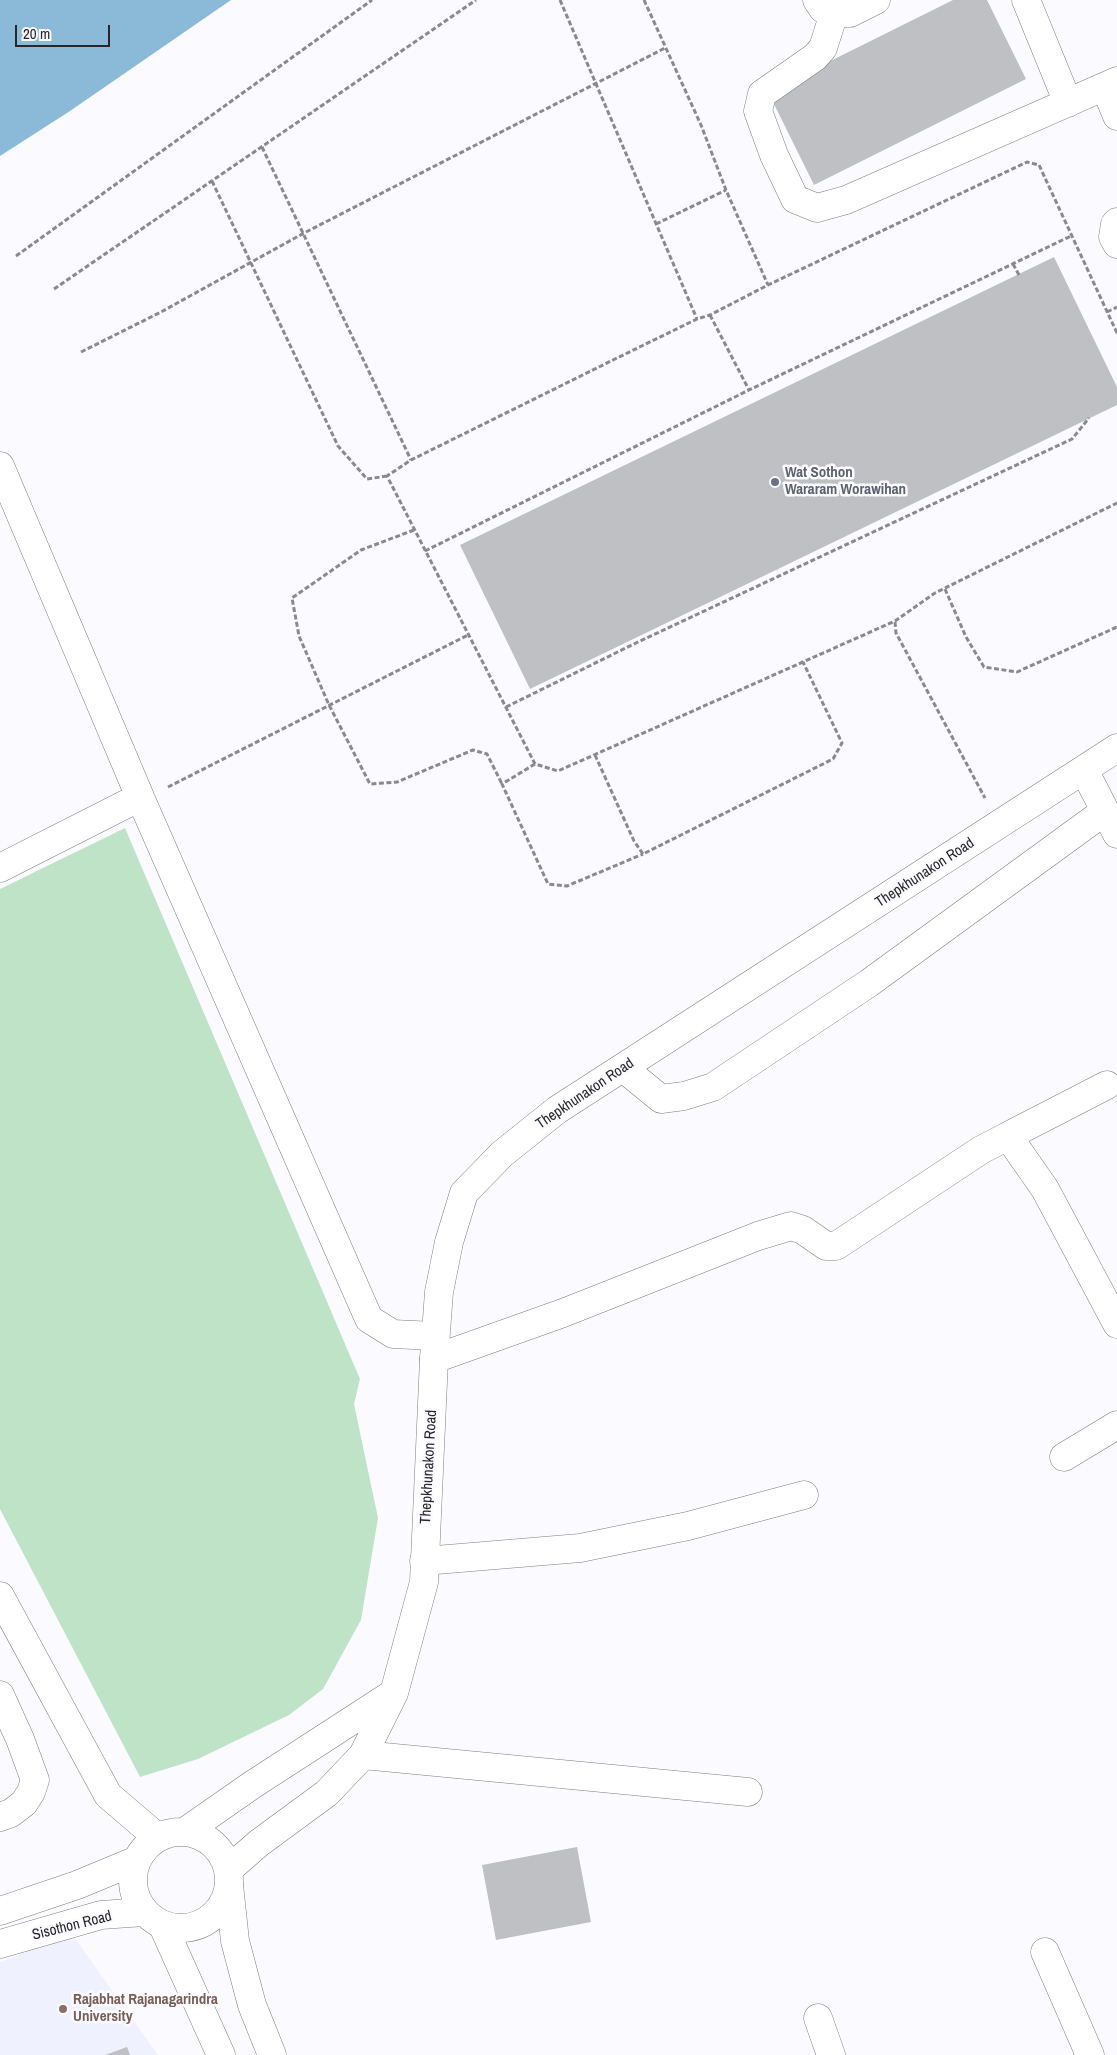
<!DOCTYPE html>
<style>
body{margin:0}
#map{position:relative;width:1117px;height:2055px;overflow:hidden;background:#fbfbff;font-family:"Archivo Narrow",sans-serif}
canvas{display:block}
.scale{position:absolute;left:15px;top:25px;width:95px;height:22px;box-sizing:border-box;border:2px solid #272729;border-top:0;padding-left:6px;font-size:15px;line-height:18px;white-space:nowrap;color:#272729;-webkit-text-stroke:4px #fbfbff;paint-order:stroke}
</style>
<div id="map">
<canvas width="1117" height="2055"></canvas>
<div class="scale">20 m</div>
</div>
<script>
const g = document.querySelector('canvas').getContext('2d');
g.lineJoin = 'round';
function paint(path, color) {
  g.fillStyle = color;
  g.fill(path, 'evenodd');
}
function toPath(rows) {
  const path = new Path2D();
  for (const r of rows) {
    if (r.length === 3) {
      path.moveTo(r[0] + r[2], r[1]);
      path.arc(r[0], r[1], r[2], 0, 2 * Math.PI);
      continue;
    }
    path.moveTo(r[0], r[1]);
    for (let i = 2; i < r.length; i += 2) path.lineTo(r[i], r[i + 1]);
  }
  return path;
}
function stroke(path, color, width, dash) {
  g.strokeStyle = color;
  g.lineWidth = width;
  g.lineCap = dash ? 'butt' : 'round';
  g.setLineDash(dash || []);
  g.stroke(path);
}
function drawText(font, color, halo, rows, align = 'center') {
  g.font = font + ' "Archivo Narrow",sans-serif';
  g.lineWidth = 5;
  g.setLineDash([]);
  g.textBaseline = 'middle';
  g.strokeStyle = halo;
  g.fillStyle = color;
  for (const [text, x, y, turn = 0] of rows) {
    g.save();
    g.translate(x, y);
    g.rotate((+turn || 0) * Math.PI / 180);
    g.textAlign = isNaN(turn) ? turn : align;
    if (halo) g.strokeText(text, 0, 0);
    g.fillText(text, 0, 0);
    g.restore();
  }
}
const built = toPath([
 [72,1934,158,2055,0,2055,0,1962]
]);
const green = toPath([
 [125,828,360,1379,354,1404,378,1518,361,1620,323,1689,289,1715,198,1759,140,1777,0,1509,0,889]
]);
const water = toPath([
 [0,0,231,0,70,111,0,156]
]);
const building = toPath([
 [953,0,987,0,1026,79,814,185,768,92],
 [1054,257,1117,387,1117,405,530,689,460,545],
 [577,1847,591,1922,496,1940,482,1865],
 [127,2047,130,2055,105,2055]
]);
const path = toPath([
 [560,0,697,319],
 [644,0,701,125,726,190,768,285],
 [262,147,411,460],
 [212,181,338,446,367,479,387,476],
 [656,224,726,190],
 [16,256,372,0],
 [1013,264,1019,275],
 [54,289,476,0],
 [1107,312,1117,307],
 [710,315,749,390],
 [1117,333,1039,165,1027,162,768,285,710,315,697,319,615,359,411,460,387,476,535,764,558,771,895,621,935,593,1117,503],
 [81,352,161,312,304,233,665,48],
 [414,530,361,550,292,598,299,636,329,705,370,784,397,782,473,750,487,754,502,784],
 [425,551,749,390,1071,236],
 [945,589,966,637,984,667,1017,672,1117,627],
 [895,622,896,633,985,798],
 [506,707,638,642,1072,439,1089,418],
 [595,755,634,841,643,854,833,759,842,743,803,662],
 [535,764,502,784,548,884,567,886,643,854],
 [168,787,468,635]
]);
const minor = toPath([
 [817,0,823,9,834,13,850,13,876,0],
 [1026,0,1068,103],
 [834,13,823,48,815,57,762,94,758,111,774,155,795,199,817,208,846,200,1117,81],
 [1105,87,1117,116],
 [1117,222,1115,224,1113,237,1117,244],
 [0,466,140,797],
 [1084,770,1117,834],
 [0,868,140,797,369,1319,393,1334,435,1336],
 [623,1068,661,1099,684,1096,713,1087,869,983,1105,811],
 [1008,1136,1107,1085],
 [434,1359,563,1313,758,1236,791,1226,803,1230,826,1246,836,1246,981,1150,1008,1136,1045,1189,1117,1324],
 [1064,1457,1117,1425],
 [424,1561,580,1548,688,1526,804,1495],
 [0,1596,108,1795,157,1837],
 [0,1695,20,1739,35,1780,31,1792,24,1803,11,1813,0,1817],
 [363,1755,748,1792],
 [229,1885,235,1941,252,2005,272,2055],
 [163,1926,221,2055],
 [1045,1952,1090,2055],
 [818,2018,831,2055]
]);
const major = toPath([
 [186,1831,252,1785,394,1693],
 [181,1880,48],
 [228,1870,259,1843,327,1793,363,1755,394,1693,424,1582,434,1359,439,1292,449,1242,464,1193,502,1154,557,1110,1117,748],
 [0,1911,77,1885,135,1861],
 [0,1944,101,1915,144,1912]
]);
const markers = [
 [775,482,5,"#6b7280"],
 [63,2009,5,"#8d6e63"]
];
const worshipNames = [
 ["Wat Sothon",785,473],
 ["Wararam Worawihan",785,490]
];
const streetNames = [
 ["Thepkhunakon Road",925,873,-33],
 ["Thepkhunakon Road",585,1094,-34],
 ["Thepkhunakon Road",429,1467,-87],
 ["Sisothon Road",72,1926,-14]
];
const educationNames = [
 ["Rajabhat Rajanagarindra",73,2000],
 ["University",73,2017]
];
paint(built, '#f0f1fe');
paint(green, '#bfe3c7');
paint(water, '#8bbad8');
paint(building, '#bfc0c4');
stroke(minor, '#7d7d81', 29);
stroke(major, '#7d7d81', 29);
stroke(path, '#8a8a8d', 3, [5, 2.5]);
stroke(minor, '#fff', 28);
stroke(major, '#fff', 28);
for (const [x, y, r, color] of markers) {
  const dot = new Path2D();
  dot.arc(x, y, r, 0, 2 * Math.PI);
  g.fillStyle = color;
  g.fill(dot);
  stroke(dot, '#fbfbff', 2);
}
drawText('bold 15px', '#5b616d', '#fbfbff', worshipNames, 'left');
drawText('15px', '#272729', '#fbfbff', streetNames);
drawText('bold 15px', '#785e54', '#fbfbff', educationNames, 'left');
</script>
